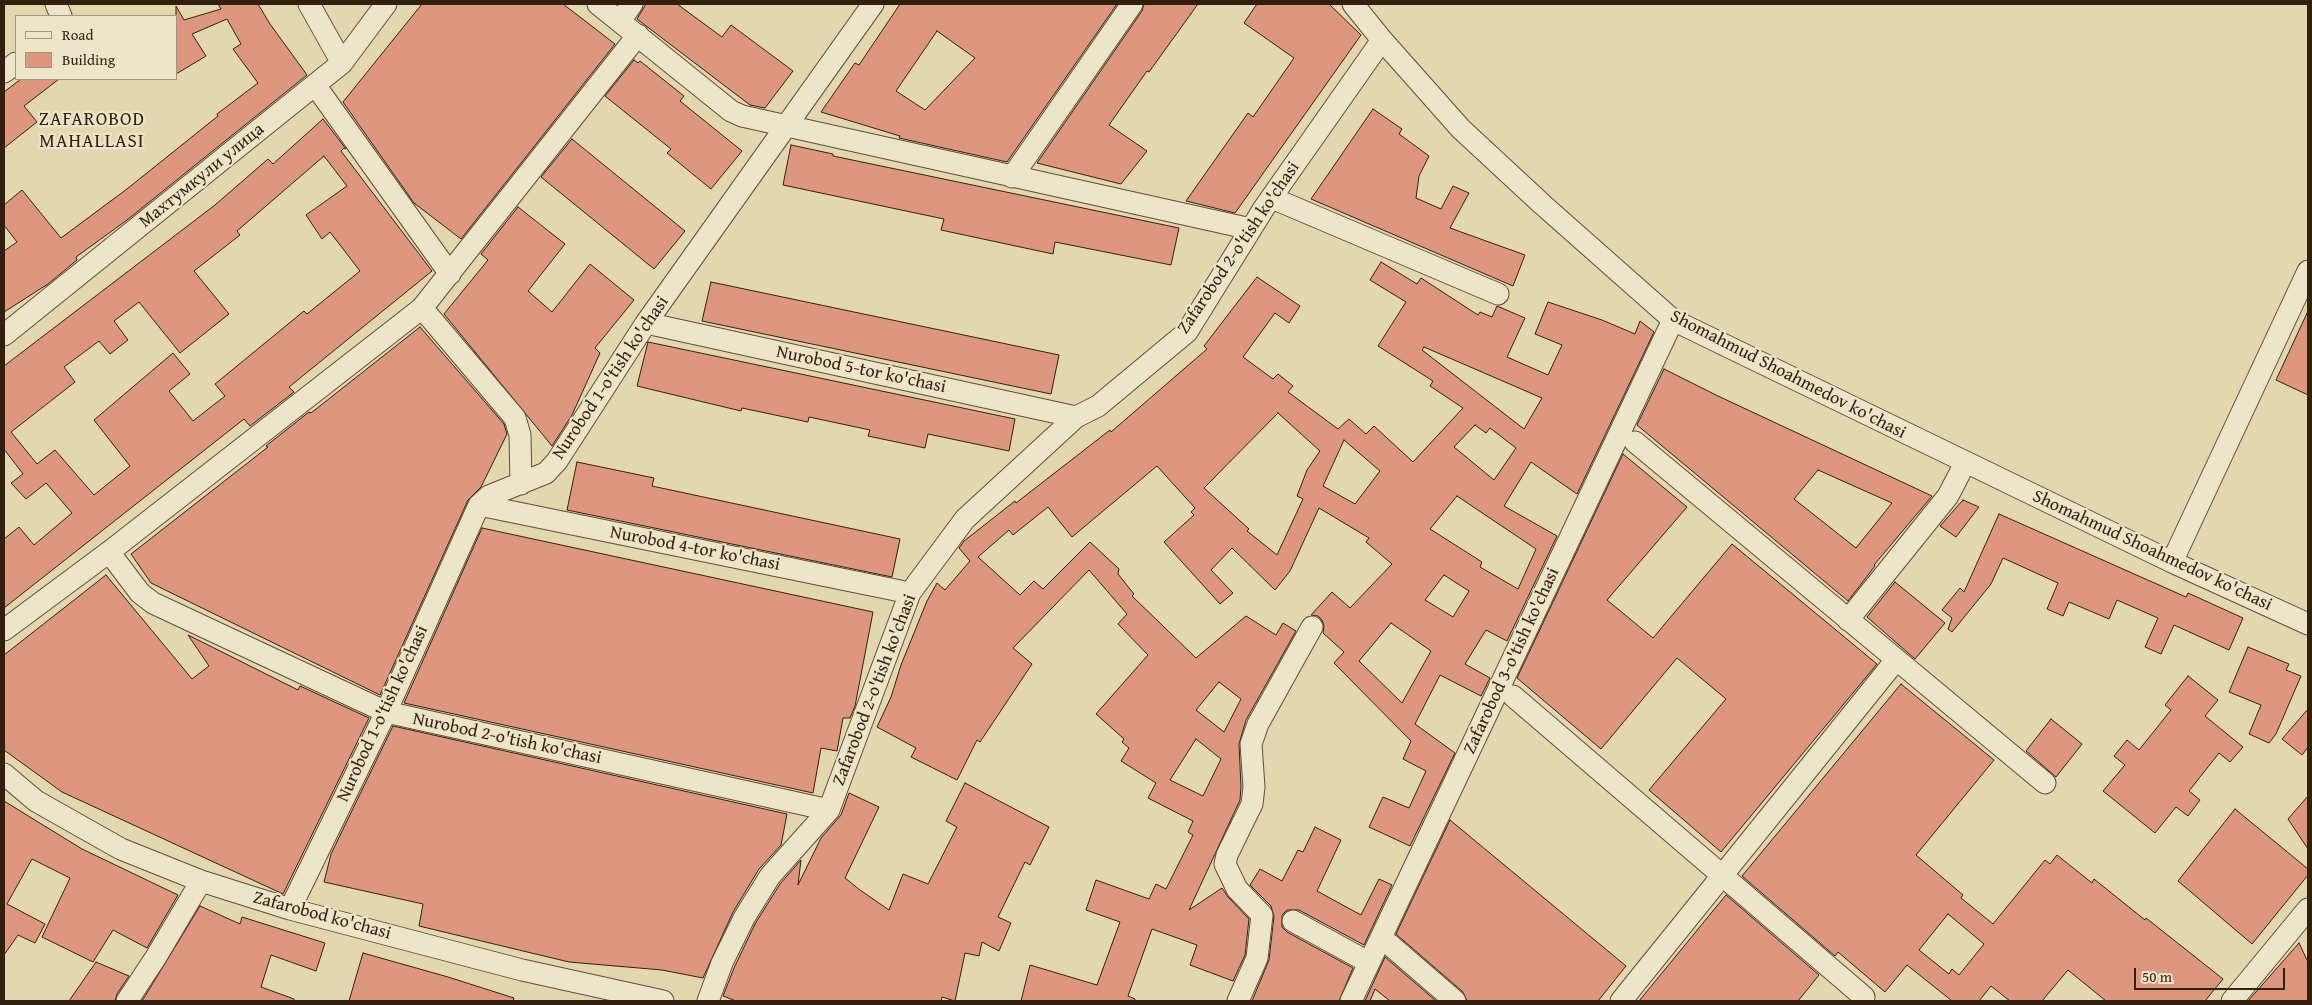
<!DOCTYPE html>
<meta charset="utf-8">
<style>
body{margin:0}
#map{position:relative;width:2312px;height:1005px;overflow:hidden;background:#e3d7ad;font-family:"Gentium Book Plus",serif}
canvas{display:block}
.frame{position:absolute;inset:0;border:5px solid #331f0e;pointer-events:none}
.legend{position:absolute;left:15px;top:15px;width:162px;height:65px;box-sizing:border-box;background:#ede5ca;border:1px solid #a3967f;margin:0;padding:6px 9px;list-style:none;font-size:15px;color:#331f0e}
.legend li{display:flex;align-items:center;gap:10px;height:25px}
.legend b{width:25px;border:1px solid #a3967f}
.scale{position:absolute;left:2134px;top:968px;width:151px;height:22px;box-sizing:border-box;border:2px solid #331f0e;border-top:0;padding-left:6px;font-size:15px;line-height:18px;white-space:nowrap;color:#331f0e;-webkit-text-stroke:4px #ede5ca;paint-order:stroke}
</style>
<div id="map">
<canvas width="2312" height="1005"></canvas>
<div class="frame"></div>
<ul class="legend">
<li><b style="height:6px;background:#ede5ca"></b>Road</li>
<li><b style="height:14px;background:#dd977f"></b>Building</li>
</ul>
<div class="scale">50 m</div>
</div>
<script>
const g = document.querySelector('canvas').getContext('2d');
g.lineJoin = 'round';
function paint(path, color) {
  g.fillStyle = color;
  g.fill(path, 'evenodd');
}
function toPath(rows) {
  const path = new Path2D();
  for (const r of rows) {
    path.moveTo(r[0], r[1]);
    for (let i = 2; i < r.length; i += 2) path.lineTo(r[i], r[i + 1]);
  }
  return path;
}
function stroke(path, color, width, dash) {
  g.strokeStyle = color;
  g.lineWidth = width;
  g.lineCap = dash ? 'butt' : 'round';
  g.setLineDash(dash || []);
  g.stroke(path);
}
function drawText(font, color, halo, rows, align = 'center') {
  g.font = font + ' "Gentium Book Plus",serif';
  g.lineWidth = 4.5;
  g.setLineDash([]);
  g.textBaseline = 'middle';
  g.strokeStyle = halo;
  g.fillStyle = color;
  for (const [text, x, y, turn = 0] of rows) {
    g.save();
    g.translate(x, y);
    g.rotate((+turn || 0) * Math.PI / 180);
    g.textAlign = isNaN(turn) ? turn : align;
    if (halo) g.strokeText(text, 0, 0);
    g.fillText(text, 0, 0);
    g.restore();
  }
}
const building = toPath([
 [218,4,258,4,270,24,307,75,127,220,76,257,77,260,48,284,4,312,4,251,17,242,4,225,4,205,22,190,61,238,127,189,218,116,217,114,258,83,233,49,241,44,227,19,192,34,206,56,176,74,176,6,184,20,221,9,218,4],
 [422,4,563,4,615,44,461,239,414,203,343,102,422,4],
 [646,4,677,4,722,37,731,25,793,71,765,108,750,105,637,19,646,4],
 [900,4,1117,4,1007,162,899,138,900,136,821,112,855,63,859,65,900,4],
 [937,31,975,58,925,110,896,91,937,31],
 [1144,4,1198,4,1149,72,1147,71,1109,125,1147,151,1121,184,1037,163,1142,11,1144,4],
 [1257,4,1329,4,1361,35,1235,213,1186,201,1248,113,1253,117,1294,58,1244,23,1257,4],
 [634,60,638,63,640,61,684,96,680,101,742,151,711,189,667,153,671,149,605,96,634,60],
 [21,79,59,79,24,106,37,122,4,148,4,92,21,79],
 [1373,109,1402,129,1399,134,1429,156,1419,176,1416,198,1441,209,1453,186,1469,193,1450,228,1525,255,1513,286,1311,199,1373,109],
 [323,119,346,149,344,148,341,151,432,271,289,387,294,392,250,426,244,419,4,608,4,539,19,527,34,545,72,513,46,483,26,499,11,483,23,474,4,449,4,366,215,205,268,159,273,164,323,119],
 [324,156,347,186,306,215,322,239,330,232,360,271,307,314,304,311,215,384,225,396,193,421,169,391,190,374,173,353,94,420,130,466,94,495,55,450,37,464,11,432,75,382,64,367,99,341,110,354,128,340,114,321,139,302,180,353,229,314,194,271,240,235,237,231,324,156],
 [572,139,685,231,654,269,541,177,572,139],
 [791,145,833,154,833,156,1179,228,1171,265,1055,242,1053,254,941,230,944,219,783,185,791,145],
 [518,207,565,244,528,291,552,312,590,264,634,300,595,348,600,353,572,415,552,446,444,314,488,260,481,254,518,207],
 [1381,262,1417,284,1421,278,1478,315,1480,312,1492,317,1497,306,1525,318,1507,357,1548,375,1562,345,1535,334,1548,302,1602,320,1635,334,1640,321,1654,332,1577,494,1531,462,1504,506,1557,536,1507,641,1486,630,1465,664,1490,678,1481,696,1440,675,1415,724,1455,753,1410,846,1369,827,1383,797,1409,808,1426,771,1403,759,1411,741,1334,663,1344,652,1323,633,1324,626,1322,620,1318,616,1311,615,1332,592,1350,608,1392,564,1366,542,1369,538,1319,508,1290,571,1275,590,1232,548,1211,570,1233,593,1220,604,1164,542,1194,515,1191,512,1195,508,1157,466,1072,537,1048,507,1013,535,1009,530,978,557,1020,595,1034,581,1043,589,1090,542,1119,569,1118,574,1134,594,1132,596,1196,658,1246,616,1276,635,1283,623,1296,631,1246,720,1239,744,1241,787,1240,800,1189,910,1222,888,1228,897,1249,919,1245,955,1233,981,1190,965,1197,945,1152,929,1128,996,1135,999,1135,1001,1021,1001,1030,965,1097,985,1120,922,1086,910,1096,880,1149,899,1156,884,1166,889,1193,835,1188,832,1193,821,1148,798,1156,783,1121,761,1129,748,1122,742,1124,739,1096,714,1148,655,1118,624,1127,614,1089,570,1013,648,1032,664,980,742,977,740,957,780,911,757,916,748,877,727,891,697,901,665,927,601,937,583,945,590,970,561,959,548,964,541,1015,501,1016,503,1110,430,1111,432,1207,349,1204,346,1257,277,1300,306,1289,323,1275,313,1243,357,1273,379,1278,374,1293,386,1288,392,1338,429,1349,419,1366,434,1374,426,1413,462,1463,408,1430,386,1433,381,1378,346,1406,302,1370,280,1381,262],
 [1424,347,1542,398,1524,429,1422,350,1424,347],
 [1278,413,1320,451,1307,470,1297,496,1303,499,1277,555,1247,531,1249,529,1204,488,1278,413],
 [1475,425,1486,433,1490,428,1516,448,1494,480,1454,447,1475,425],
 [1344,440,1380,471,1355,504,1323,486,1344,440],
 [1457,496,1536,549,1518,589,1480,567,1482,562,1430,529,1457,496],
 [1444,575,1469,591,1453,617,1425,600,1444,575],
 [1391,623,1431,651,1402,703,1359,661,1391,623],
 [1219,682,1241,699,1224,732,1196,710,1219,682],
 [1196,739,1221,759,1203,796,1170,780,1196,739],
 [711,282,1059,355,1051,394,702,321,711,282],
 [2308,311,2308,395,2276,380,2308,311],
 [420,327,504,424,507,434,481,487,468,500,380,695,151,583,131,554,268,447,266,446,309,412,311,413,420,327],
 [648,342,1015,419,1009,451,928,434,925,448,868,436,870,430,809,417,808,422,742,408,741,411,637,386,648,342],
 [1664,369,1718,396,1932,496,1874,565,1875,566,1848,601,1637,425,1664,369],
 [1818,470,1892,503,1856,548,1794,499,1818,470],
 [1623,454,1687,507,1607,600,1653,638,1732,544,1877,664,1721,852,1649,790,1726,699,1677,658,1601,749,1517,678,1623,454],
 [577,462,654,478,652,486,900,539,892,577,567,510,577,462],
 [1963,500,1979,507,1956,537,1940,526,1963,500],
 [1999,514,2186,597,2188,593,2243,618,2229,650,2174,625,2161,654,2145,647,2158,618,2117,600,2109,619,2069,602,2063,616,2047,609,2058,583,2003,558,1991,584,1952,632,1948,629,1952,618,1942,610,1960,588,1964,592,1999,514],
 [482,528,873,612,855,706,850,718,843,718,837,751,821,748,813,793,404,703,482,528],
 [106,575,192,679,209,666,188,635,298,690,300,686,369,718,283,894,62,792,4,750,4,655,106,575],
 [1895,582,1945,623,1915,659,1867,617,1895,582],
 [2248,647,2289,664,2286,670,2301,676,2276,734,2269,743,2249,734,2261,705,2229,692,2248,647],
 [2188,676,2218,700,2205,716,2243,747,2230,762,2219,753,2189,791,2200,800,2188,816,2176,807,2155,833,2103,791,2125,765,2114,756,2127,740,2139,750,2171,710,2165,705,2188,676],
 [1901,684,1994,760,1916,855,1963,895,1961,898,1993,924,2045,860,2050,864,2057,855,2092,883,2094,879,2145,920,2146,918,2223,979,2205,1001,2106,1001,2068,970,2042,1001,2010,1001,1991,986,1979,1001,1952,1001,1907,965,1885,992,1838,952,1835,956,1742,876,1901,684],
 [1948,914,1984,944,1959,975,1952,969,1949,974,1919,950,1948,914],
 [2308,709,2308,747,2302,755,2282,739,2308,709],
 [2051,719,2082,744,2056,777,2026,751,2051,719],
 [393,726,787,814,781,845,759,869,733,912,703,978,662,970,569,962,419,926,423,904,324,882,331,854,393,726],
 [965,783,1049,827,1030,865,1025,862,998,917,1011,923,999,951,982,942,979,956,965,953,955,1001,942,997,941,1001,736,1001,723,996,734,968,755,924,780,884,801,860,798,885,821,838,841,815,849,793,879,807,845,878,860,890,889,910,903,874,928,884,957,827,946,821,965,783],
 [2308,796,2308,849,2288,819,2308,796],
 [4,801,82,849,178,895,147,948,113,930,93,962,42,937,70,878,32,859,7,904,45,924,35,943,18,935,4,955,4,801],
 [2235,809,2308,869,2308,875,2252,944,2178,881,2235,809],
 [1450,820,1626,966,1598,1001,1467,1001,1463,992,1396,934,1450,820],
 [1315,827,1341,840,1317,891,1361,915,1379,879,1392,885,1364,945,1299,910,1287,910,1282,915,1282,927,1287,932,1353,968,1339,1001,1252,1001,1269,960,1274,916,1271,906,1250,885,1260,869,1282,881,1298,850,1303,852,1315,827],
 [1726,895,1819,975,1798,1001,1639,1001,1726,895],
 [200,906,240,924,242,917,325,943,316,971,271,955,261,987,294,999,294,1001,142,1001,200,906],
 [2299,943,2308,962,2308,1001,2248,1001,2299,943],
 [363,953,448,977,514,998,513,1001,349,1001,363,953],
 [1385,957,1436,1001,1390,1001,1375,989,1370,1001,1365,1001,1385,957],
 [96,962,129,976,117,994,115,1001,69,1001,96,962]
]);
const minor = toPath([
 [56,4,61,16],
 [309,4,342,63],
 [598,4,731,111,742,116,1251,229],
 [1353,4,1382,40,1461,129,1543,205,1673,320,2172,562,2308,624],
 [620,21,632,4],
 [4,72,16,63],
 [315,85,450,274],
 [1012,177,1132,4],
 [1272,198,1498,294],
 [422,308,515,418,520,435,521,484],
 [646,323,1076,417],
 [4,335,342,63,386,4],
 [1635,442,2045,783],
 [479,505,910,593],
 [109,552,140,593,153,603,386,712,829,810],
 [2172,562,2308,271],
 [1848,620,1948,496,1965,463],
 [4,630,109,552,422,308,638,35],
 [1513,696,1864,997],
 [4,774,36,801,121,849,201,881,290,909,522,970,663,1001],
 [290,909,386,712,479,505,489,496,546,473,557,461,646,323,873,4],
 [1293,921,1368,962],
 [1389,944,1455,1001],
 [127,1001,156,957,201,881],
 [708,1001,722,963,744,918,770,876,829,810,910,593,965,519,1076,417,1098,406,1187,332,1264,208,1382,40],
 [1238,1001,1257,958,1262,915,1237,889,1225,864,1227,855,1252,804,1254,787,1251,744,1258,724,1312,627],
 [1351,1001,1673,320],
 [1621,1001,1896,660],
 [2232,1001,2308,909]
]);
const streetNames = [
 ["Махтумкули улица",202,176,-39],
 ["Zafarobod 2-o'tish ko'chasi",1239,248,-56],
 ["Nurobod 5-tor ko'chasi",861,370,12],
 ["Shomahmud Shoahmedov ko'chasi",1788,375,27],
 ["Nurobod 1-o'tish ko'chasi",611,378,-56],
 ["Nurobod 4-tor ko'chasi",695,549,11],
 ["Shomahmud Shoahmedov ko'chasi",2152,551,25],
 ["Zafarobod 3-o'tish ko'chasi",1512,661,-65],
 ["Zafarobod 2-o'tish ko'chasi",875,690,-69],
 ["Nurobod 1-o'tish ko'chasi",383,714,-65],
 ["Nurobod 2-o'tish ko'chasi",507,739,12],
 ["Zafarobod ko'chasi",322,916,15]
];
const neighbourhoodNames = [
 ["ZAFAROBOD",92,120],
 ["MAHALLASI",92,142]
];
paint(building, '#dd977f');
stroke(building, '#331f0e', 1);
stroke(minor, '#5f4d36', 23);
stroke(minor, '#ede5ca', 21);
drawText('18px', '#331f0e', '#ede5ca', streetNames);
g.letterSpacing = '1px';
drawText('19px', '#331f0e', '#ede5ca', neighbourhoodNames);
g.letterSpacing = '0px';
</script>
